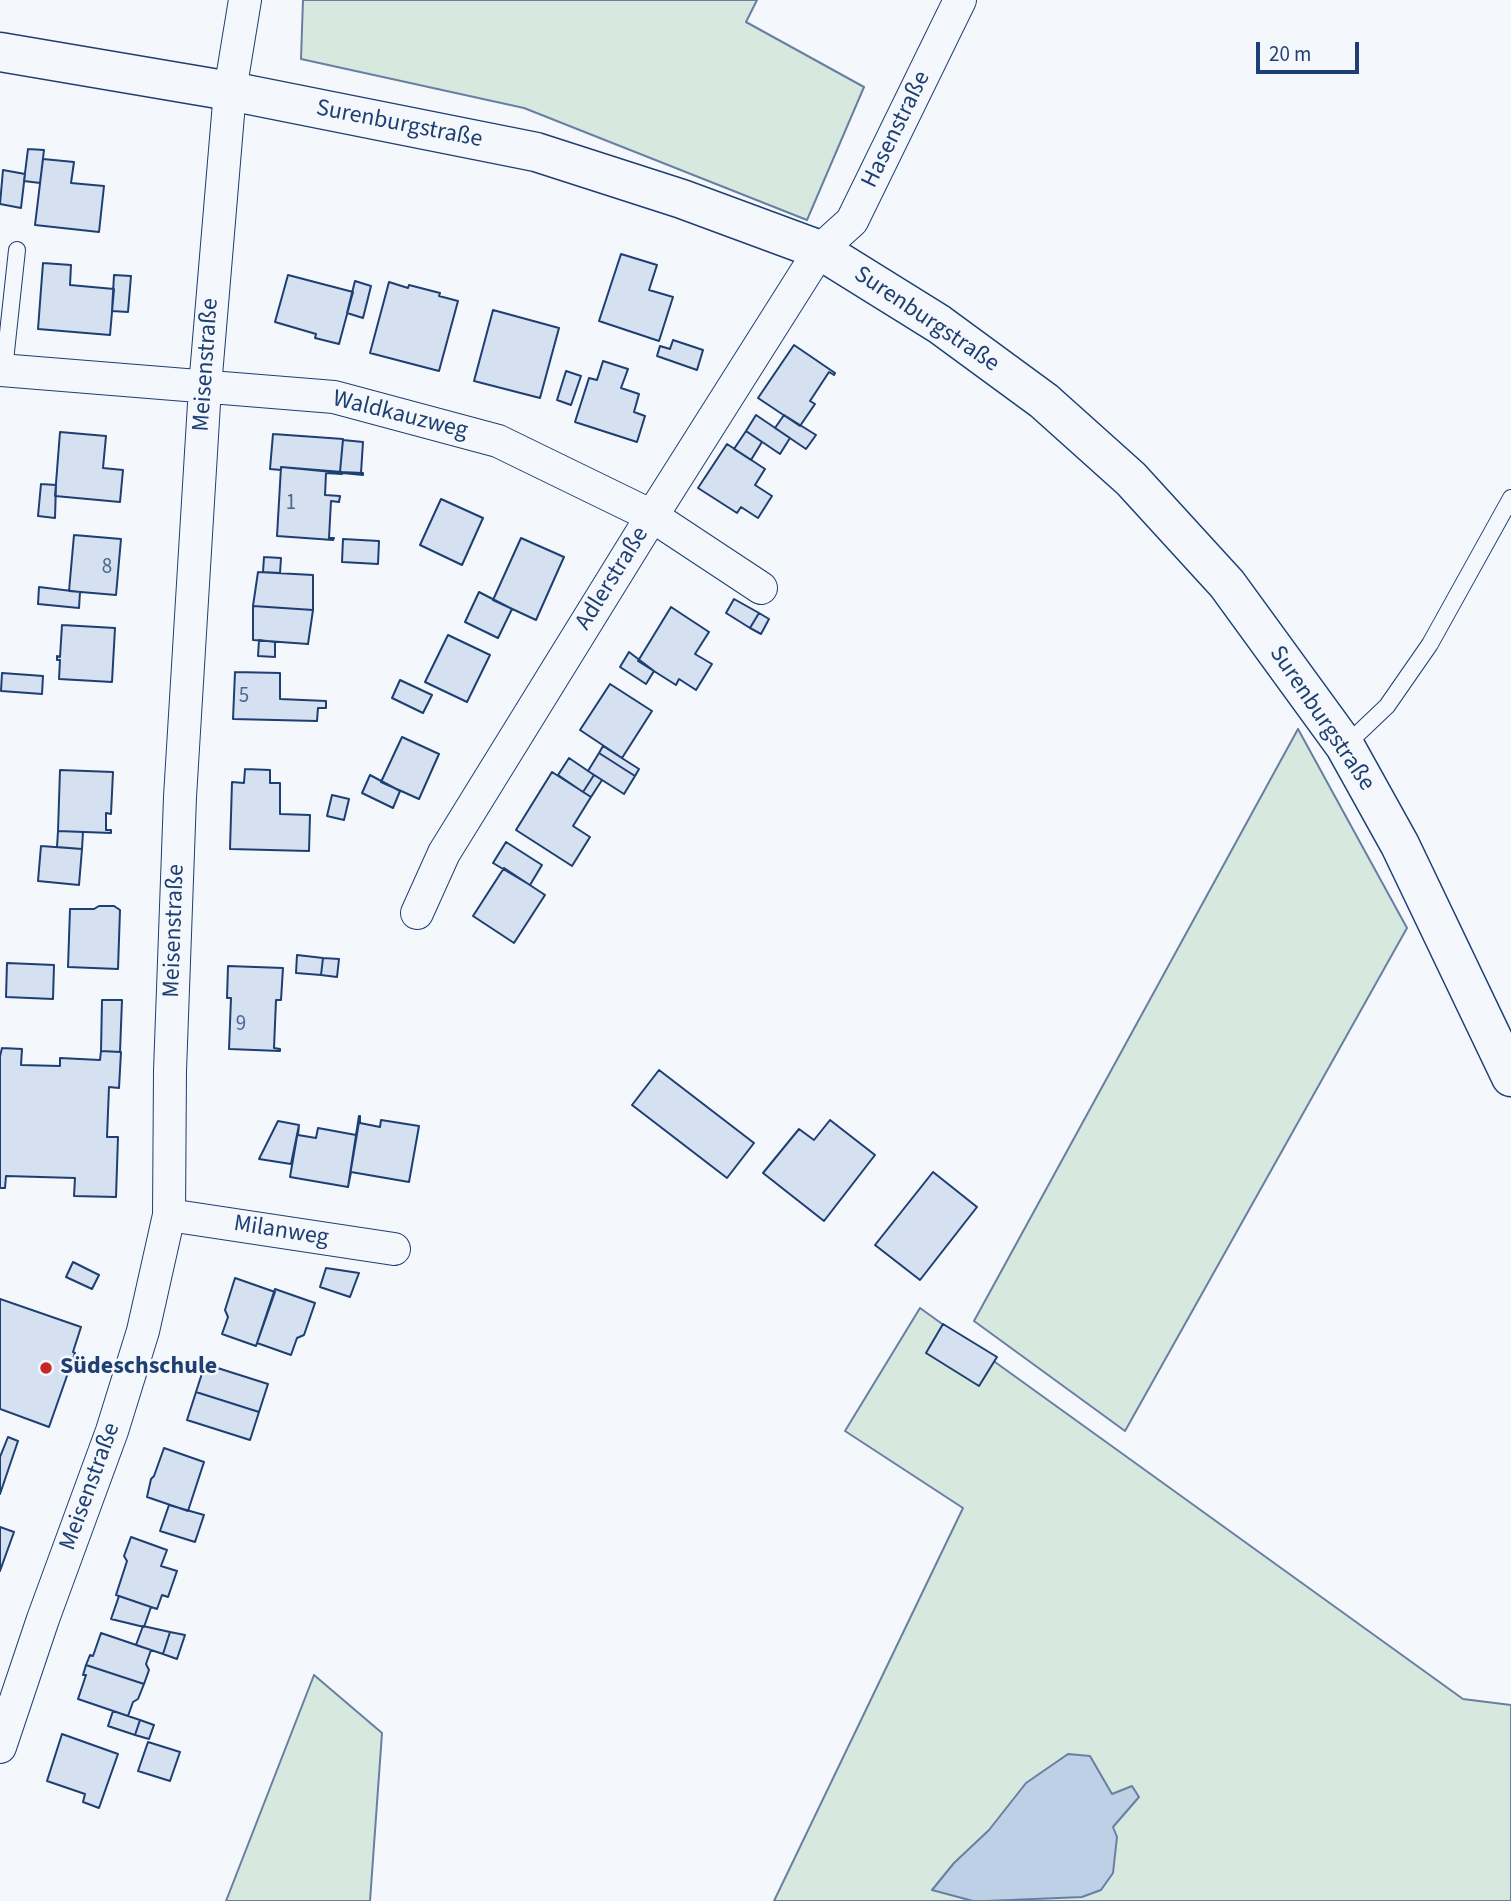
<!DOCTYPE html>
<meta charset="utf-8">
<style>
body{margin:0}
#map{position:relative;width:1511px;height:1901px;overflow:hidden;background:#f4f7fb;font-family:"Source Sans 3",sans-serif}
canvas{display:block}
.scale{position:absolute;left:1256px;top:42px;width:103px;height:32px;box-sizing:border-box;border:4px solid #1d3f73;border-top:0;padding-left:9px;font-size:21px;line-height:24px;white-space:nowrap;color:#1d3f73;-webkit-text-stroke:5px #f4f7fb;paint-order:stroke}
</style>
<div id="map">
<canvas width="1511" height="1901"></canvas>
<div class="scale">20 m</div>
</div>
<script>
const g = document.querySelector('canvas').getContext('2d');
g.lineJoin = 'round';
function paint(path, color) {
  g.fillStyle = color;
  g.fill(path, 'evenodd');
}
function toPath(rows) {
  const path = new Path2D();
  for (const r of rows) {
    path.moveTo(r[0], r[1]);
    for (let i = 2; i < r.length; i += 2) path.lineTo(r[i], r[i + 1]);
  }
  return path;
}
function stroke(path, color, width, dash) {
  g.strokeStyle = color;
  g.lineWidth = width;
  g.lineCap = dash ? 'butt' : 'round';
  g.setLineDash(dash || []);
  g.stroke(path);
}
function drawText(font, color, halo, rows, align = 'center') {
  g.font = font + ' "Source Sans 3",sans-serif';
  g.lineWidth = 5;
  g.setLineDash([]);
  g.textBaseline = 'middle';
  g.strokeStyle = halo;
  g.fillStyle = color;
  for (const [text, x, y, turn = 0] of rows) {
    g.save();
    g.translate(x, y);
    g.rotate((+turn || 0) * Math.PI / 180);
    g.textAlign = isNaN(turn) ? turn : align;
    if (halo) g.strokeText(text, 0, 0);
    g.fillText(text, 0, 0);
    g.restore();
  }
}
const green = toPath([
 [303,0,757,0,746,22,864,87,807,220,524,108,301,59,303,0],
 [1298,729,1407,928,1125,1431,974,1321,1298,729],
 [920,1308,1463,1699,1511,1705,1511,1901,774,1901,963,1508,845,1431,920,1308],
 [314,1675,382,1733,370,1901,226,1901,314,1675]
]);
const water = toPath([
 [1068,1754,1090,1756,1112,1794,1132,1786,1139,1797,1113,1827,1117,1837,1113,1873,1101,1890,1082,1897,986,1901,973,1901,932,1890,954,1863,989,1830,1026,1783,1068,1754]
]);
const building = toPath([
 [28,149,44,150,40,183,24,181,28,149],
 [43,159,74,162,71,183,104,186,99,232,35,225,43,159],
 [3,170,25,174,21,208,0,204,3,170],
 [621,254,657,265,649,290,673,297,659,341,599,321,621,254],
 [43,263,71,265,70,285,114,289,110,335,38,329,43,263],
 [114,275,131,276,128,312,112,311,114,275],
 [288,275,353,292,339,344,315,338,316,334,275,322,288,275],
 [355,281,371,286,363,318,347,313,355,281],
 [389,282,408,288,409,285,440,293,439,296,458,301,439,371,370,353,389,282],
 [493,310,559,328,540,398,474,381,493,310],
 [673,340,703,350,697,370,657,356,660,346,670,349,673,340],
 [794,345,835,373,834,375,829,372,810,401,815,404,800,426,758,398,794,345],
 [603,361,628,369,621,388,639,394,634,412,645,416,637,442,575,422,589,378,597,380,603,361],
 [566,371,581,376,571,405,557,400,566,371],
 [756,415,790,438,780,454,746,431,756,415],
 [784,415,816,435,806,449,775,428,784,415],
 [746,431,762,442,751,460,734,449,746,431],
 [60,432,106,436,103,468,123,470,120,502,55,496,60,432],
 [273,434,343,439,340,472,363,473,363,475,281,467,281,470,270,469,273,434],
 [343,440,363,442,361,473,340,472,343,440],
 [727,444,765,469,755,485,772,496,758,518,741,507,737,513,698,488,727,444],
 [281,467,342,472,342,474,326,473,325,495,340,496,339,502,331,501,329,538,334,538,333,540,277,536,281,467],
 [41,484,56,485,55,518,38,516,41,484],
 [441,499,483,518,462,565,420,545,441,499],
 [74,535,121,539,116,595,69,591,74,535],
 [521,538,564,557,536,620,493,600,521,538],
 [343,539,379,541,378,564,342,562,343,539],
 [264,557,281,558,280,573,263,572,264,557],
 [258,572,313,575,313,610,253,606,258,572],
 [39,587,80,592,79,608,38,604,39,587],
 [479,592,512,609,498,638,465,622,479,592],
 [734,599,759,613,750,628,726,613,734,599],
 [253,606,313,610,308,644,253,640,253,606],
 [671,607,709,632,695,654,712,664,696,690,679,679,676,685,638,661,671,607],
 [759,613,769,619,761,634,750,628,759,613],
 [62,625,115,628,112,682,59,679,60,660,57,660,57,656,60,657,62,625],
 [448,635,490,655,467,702,425,682,448,635],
 [259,640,275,642,275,657,258,656,259,640],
 [629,652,654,671,646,684,620,667,629,652],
 [235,672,280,673,280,699,326,701,326,708,318,708,317,721,233,719,235,672],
 [2,673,43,676,42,694,1,691,2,673],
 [400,680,432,695,423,713,392,698,400,680],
 [610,684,652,711,622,758,580,730,610,684],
 [402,737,439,754,419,799,381,782,402,737],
 [603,746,639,769,635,776,599,753,603,746],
 [599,753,635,776,624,794,588,771,599,753],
 [569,758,594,775,583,792,558,775,569,758],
 [245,769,270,770,270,783,280,783,280,814,310,815,309,851,230,849,232,782,244,783,245,769],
 [60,770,113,772,111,814,106,813,106,830,111,830,111,833,58,831,60,770],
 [552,772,591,797,573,826,590,837,572,866,516,830,552,772],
 [370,775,400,791,393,808,362,793,370,775],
 [594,775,602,780,591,797,583,792,594,775],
 [332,795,349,799,344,820,327,816,332,795],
 [58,831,83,832,82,849,57,847,58,831],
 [506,842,542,865,530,885,493,863,506,842],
 [41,846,82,849,79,885,38,881,41,846],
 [504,868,545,895,514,943,473,916,504,868],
 [99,906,114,906,120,910,118,969,68,967,70,909,94,909,99,906],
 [297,955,323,958,321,975,296,973,297,955],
 [323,958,339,959,337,977,321,975,323,958],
 [7,963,54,965,53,999,6,997,7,963],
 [228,966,283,968,281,1000,276,1000,274,1048,280,1049,280,1051,229,1049,231,998,227,998,228,966],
 [102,1000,122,1000,120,1052,101,1051,102,1000],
 [2,1048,22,1049,21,1065,60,1066,60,1058,100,1060,101,1051,121,1052,119,1088,109,1087,107,1137,118,1137,116,1197,74,1196,75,1178,6,1176,5,1188,0,1188,0,1056,2,1048],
 [659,1070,754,1143,727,1178,632,1105,659,1070],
 [359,1116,348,1187,290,1177,299,1125,298,1135,316,1138,318,1128,356,1135,359,1116],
 [360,1116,360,1123,380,1127,381,1120,419,1126,409,1182,351,1172,348,1187,360,1116],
 [830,1120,875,1155,824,1221,763,1173,799,1129,814,1140,830,1120],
 [278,1121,299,1125,291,1164,259,1159,278,1121],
 [933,1172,977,1207,920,1280,875,1245,933,1172],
 [73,1262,99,1275,92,1289,66,1277,73,1262],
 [326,1268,359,1273,350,1297,320,1287,326,1268],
 [235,1278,275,1292,256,1346,222,1334,228,1317,225,1310,235,1278],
 [275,1289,315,1303,304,1335,297,1338,291,1355,257,1343,275,1289],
 [0,1299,81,1327,73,1352,75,1353,49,1427,0,1409,0,1299],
 [943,1324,997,1357,979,1386,926,1353,943,1324],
 [205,1364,268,1384,259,1412,196,1392,205,1364],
 [196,1392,259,1412,250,1440,187,1420,196,1392],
 [8,1437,18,1441,0,1494,0,1457,8,1437],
 [164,1448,204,1462,188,1511,147,1497,151,1479,154,1476,164,1448],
 [169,1505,204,1515,195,1542,160,1531,169,1505],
 [0,1527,14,1532,0,1571,0,1527],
 [131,1537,167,1550,161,1566,177,1571,168,1597,162,1595,157,1609,116,1595,127,1561,124,1556,131,1537],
 [119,1596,151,1607,144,1627,111,1619,119,1596],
 [143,1626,170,1632,163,1654,136,1645,143,1626],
 [170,1632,185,1635,177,1659,163,1654,170,1632],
 [101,1633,151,1650,146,1664,149,1670,144,1684,86,1665,90,1655,93,1656,101,1633],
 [86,1665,144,1684,138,1699,133,1702,128,1716,78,1699,86,1675,83,1675,86,1665],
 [113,1711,140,1720,135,1735,108,1726,113,1711],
 [140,1720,154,1725,149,1739,135,1735,140,1720],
 [62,1734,118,1754,99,1808,83,1802,85,1794,47,1781,62,1734],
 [148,1742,180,1752,170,1781,138,1771,148,1742]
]);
const lane = toPath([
 [4,370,17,250],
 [1345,746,1387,706,1430,644,1511,498]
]);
const street = toPath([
 [0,370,334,397,498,441,652,516,761,588],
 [417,913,444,853,652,516,820,250,852,221,960,0],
 [169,1215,394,1249],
 [0,1747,43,1619,112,1431,143,1331,169,1215,170,1071,180,797,205,387,230,91,245,0]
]);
const secondary = toPath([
 [0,52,230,91,536,152,682,199,820,250,939,324,1044,401,1131,479,1227,584,1345,746,1400,845,1511,1077]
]);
const markers = [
 [46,1368,7,"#c62828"]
];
const numberNames = [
 ["1",291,504],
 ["8",107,568],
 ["5",244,697],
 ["9",241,1025]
];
const streetNames = [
 ["Surenburgstraße",399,125,11],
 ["Hasenstraße",897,130,-64],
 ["Surenburgstraße",926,320,34],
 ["Meisenstraße",207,365,-86],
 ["Waldkauzweg",400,416,14],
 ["Adlerstraße",613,579,-58],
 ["Surenburgstraße",1321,719,56],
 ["Meisenstraße",175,931,-88],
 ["Milanweg",281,1232,9],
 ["Meisenstraße",91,1487,-70]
];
const poiNames = [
 ["Südeschschule",60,1368]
];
paint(green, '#d7e8df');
stroke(green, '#687fa3', 2);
paint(water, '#bed0e5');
stroke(water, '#687fa3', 2);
paint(building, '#d5e0f0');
stroke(building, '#1d3f73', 2);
stroke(lane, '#1d3f73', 18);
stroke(street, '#1d3f73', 34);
stroke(secondary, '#1d3f73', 41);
stroke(lane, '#f4f7fb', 16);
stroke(street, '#f4f7fb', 32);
stroke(secondary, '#f4f7fb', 38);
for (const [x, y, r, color] of markers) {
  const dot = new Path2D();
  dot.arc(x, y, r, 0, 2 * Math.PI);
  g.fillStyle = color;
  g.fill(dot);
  stroke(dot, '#f4f7fb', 2.5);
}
drawText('21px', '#4b6792', null, numberNames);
drawText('24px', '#1d3f73', '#f4f7fb', streetNames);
drawText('bold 24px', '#1d3f73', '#f4f7fb', poiNames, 'left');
</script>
